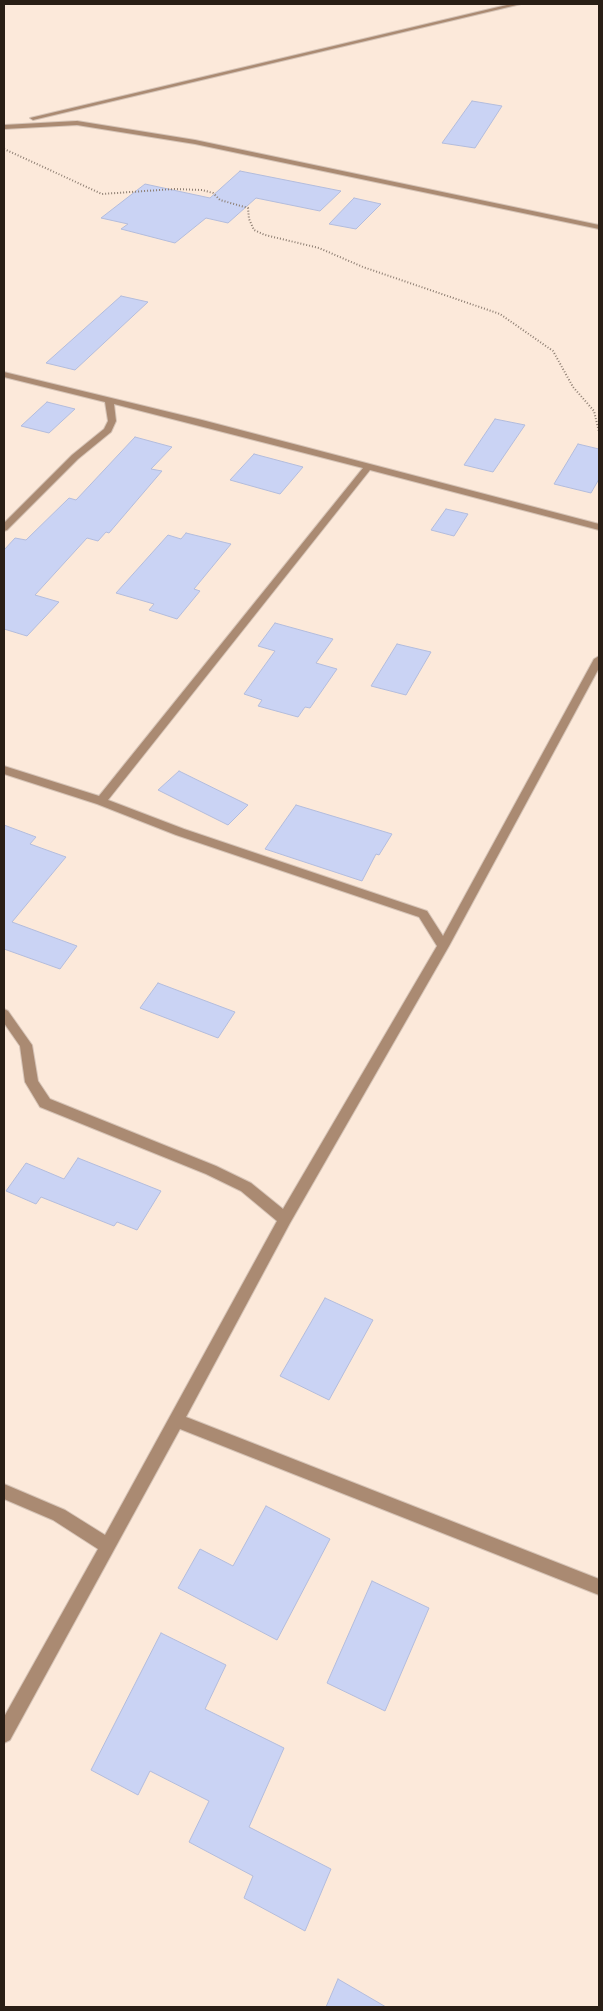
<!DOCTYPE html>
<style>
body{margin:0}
#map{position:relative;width:603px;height:2011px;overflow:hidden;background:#fce9da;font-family:"Open Sans",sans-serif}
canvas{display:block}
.frame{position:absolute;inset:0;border:5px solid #291e15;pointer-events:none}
</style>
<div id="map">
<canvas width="603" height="2011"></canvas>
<div class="frame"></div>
</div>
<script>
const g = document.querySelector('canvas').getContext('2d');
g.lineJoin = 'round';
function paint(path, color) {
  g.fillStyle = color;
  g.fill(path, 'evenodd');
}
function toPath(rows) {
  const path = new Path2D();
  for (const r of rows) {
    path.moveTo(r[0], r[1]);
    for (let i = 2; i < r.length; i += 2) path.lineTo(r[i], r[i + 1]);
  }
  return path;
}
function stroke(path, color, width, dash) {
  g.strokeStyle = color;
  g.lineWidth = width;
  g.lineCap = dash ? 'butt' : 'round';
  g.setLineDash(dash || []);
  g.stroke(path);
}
const building = toPath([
 [472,101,502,106,475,148,442,143,472,101],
 [240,171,341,191,320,211,256,198,228,223,206,218,175,243,121,229,128,224,101,218,145,184,210,198,240,171],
 [354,198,381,204,356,229,329,224,354,198],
 [121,296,148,302,75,370,46,363,121,296],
 [47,402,75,409,49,433,21,426,47,402],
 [495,419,525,425,493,472,464,465,495,419],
 [135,437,172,447,151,469,162,471,109,533,106,532,98,541,87,538,35,595,59,602,27,636,4,629,4,550,15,538,26,540,69,498,76,500,135,437],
 [578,444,599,449,599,479,591,493,554,484,578,444],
 [254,454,303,467,280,494,230,480,254,454],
 [446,509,468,514,454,536,431,530,446,509],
 [186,533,231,544,194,589,200,591,177,619,149,610,154,604,116,593,168,535,181,539,186,533],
 [275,623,333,639,316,663,337,669,310,708,305,707,298,717,258,706,262,700,244,694,275,651,258,646,275,623],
 [397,644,431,652,406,695,371,686,397,644],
 [179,771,248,805,228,825,158,790,179,771],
 [296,805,392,834,379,855,376,854,362,881,265,849,296,805],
 [4,825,36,837,30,844,66,857,12,922,77,946,60,969,4,949,4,825],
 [158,983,235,1012,218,1038,140,1008,158,983],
 [78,1158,161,1191,137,1230,117,1222,114,1226,41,1197,36,1204,6,1191,26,1163,64,1179,78,1158],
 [325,1298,373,1320,329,1400,280,1376,325,1298],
 [266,1506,330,1539,277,1640,178,1588,200,1549,233,1566,266,1506],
 [372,1581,429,1608,385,1711,327,1683,372,1581],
 [161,1633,226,1665,205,1709,284,1748,249,1827,331,1869,305,1931,244,1898,253,1876,189,1842,209,1801,150,1771,138,1795,91,1770,161,1633],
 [338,1979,386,2007,326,2007,338,1979]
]);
const path = toPath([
 [4,149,102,194,174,189,202,190,213,193,220,200,248,208,249,219,254,230,265,235,319,248,363,267,500,314,553,351,573,387,594,411,599,432]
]);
const street = toPath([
 [511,4,521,4,33,120,30,118,511,4],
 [77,121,195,140,599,225,599,229,195,144,77,125,4,129,4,125,77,121],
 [4,372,202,420,599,524,599,530,370,470,108,800,184,829,427,911,443,936,594,659,599,656,599,668,449,946,290,1223,186,1417,599,1579,599,1595,180,1429,10,1740,4,1743,4,1717,98,1549,53,1520,4,1499,4,1484,65,1510,105,1535,277,1221,241,1191,206,1174,40,1107,25,1082,20,1046,4,1023,4,1009,8,1011,32,1045,38,1081,50,1099,216,1166,251,1183,283,1209,437,946,419,917,176,835,97,804,4,774,4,766,99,796,363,468,114,404,116,421,111,432,78,459,7,530,4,531,4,523,72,455,104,429,108,421,105,402,4,377,4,372]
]);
paint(building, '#cad3f4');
stroke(building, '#b3bcdc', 1);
stroke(street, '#d6c4b7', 2);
stroke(path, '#8d7e72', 2, [1, 2]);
paint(street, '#aa8a72');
</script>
